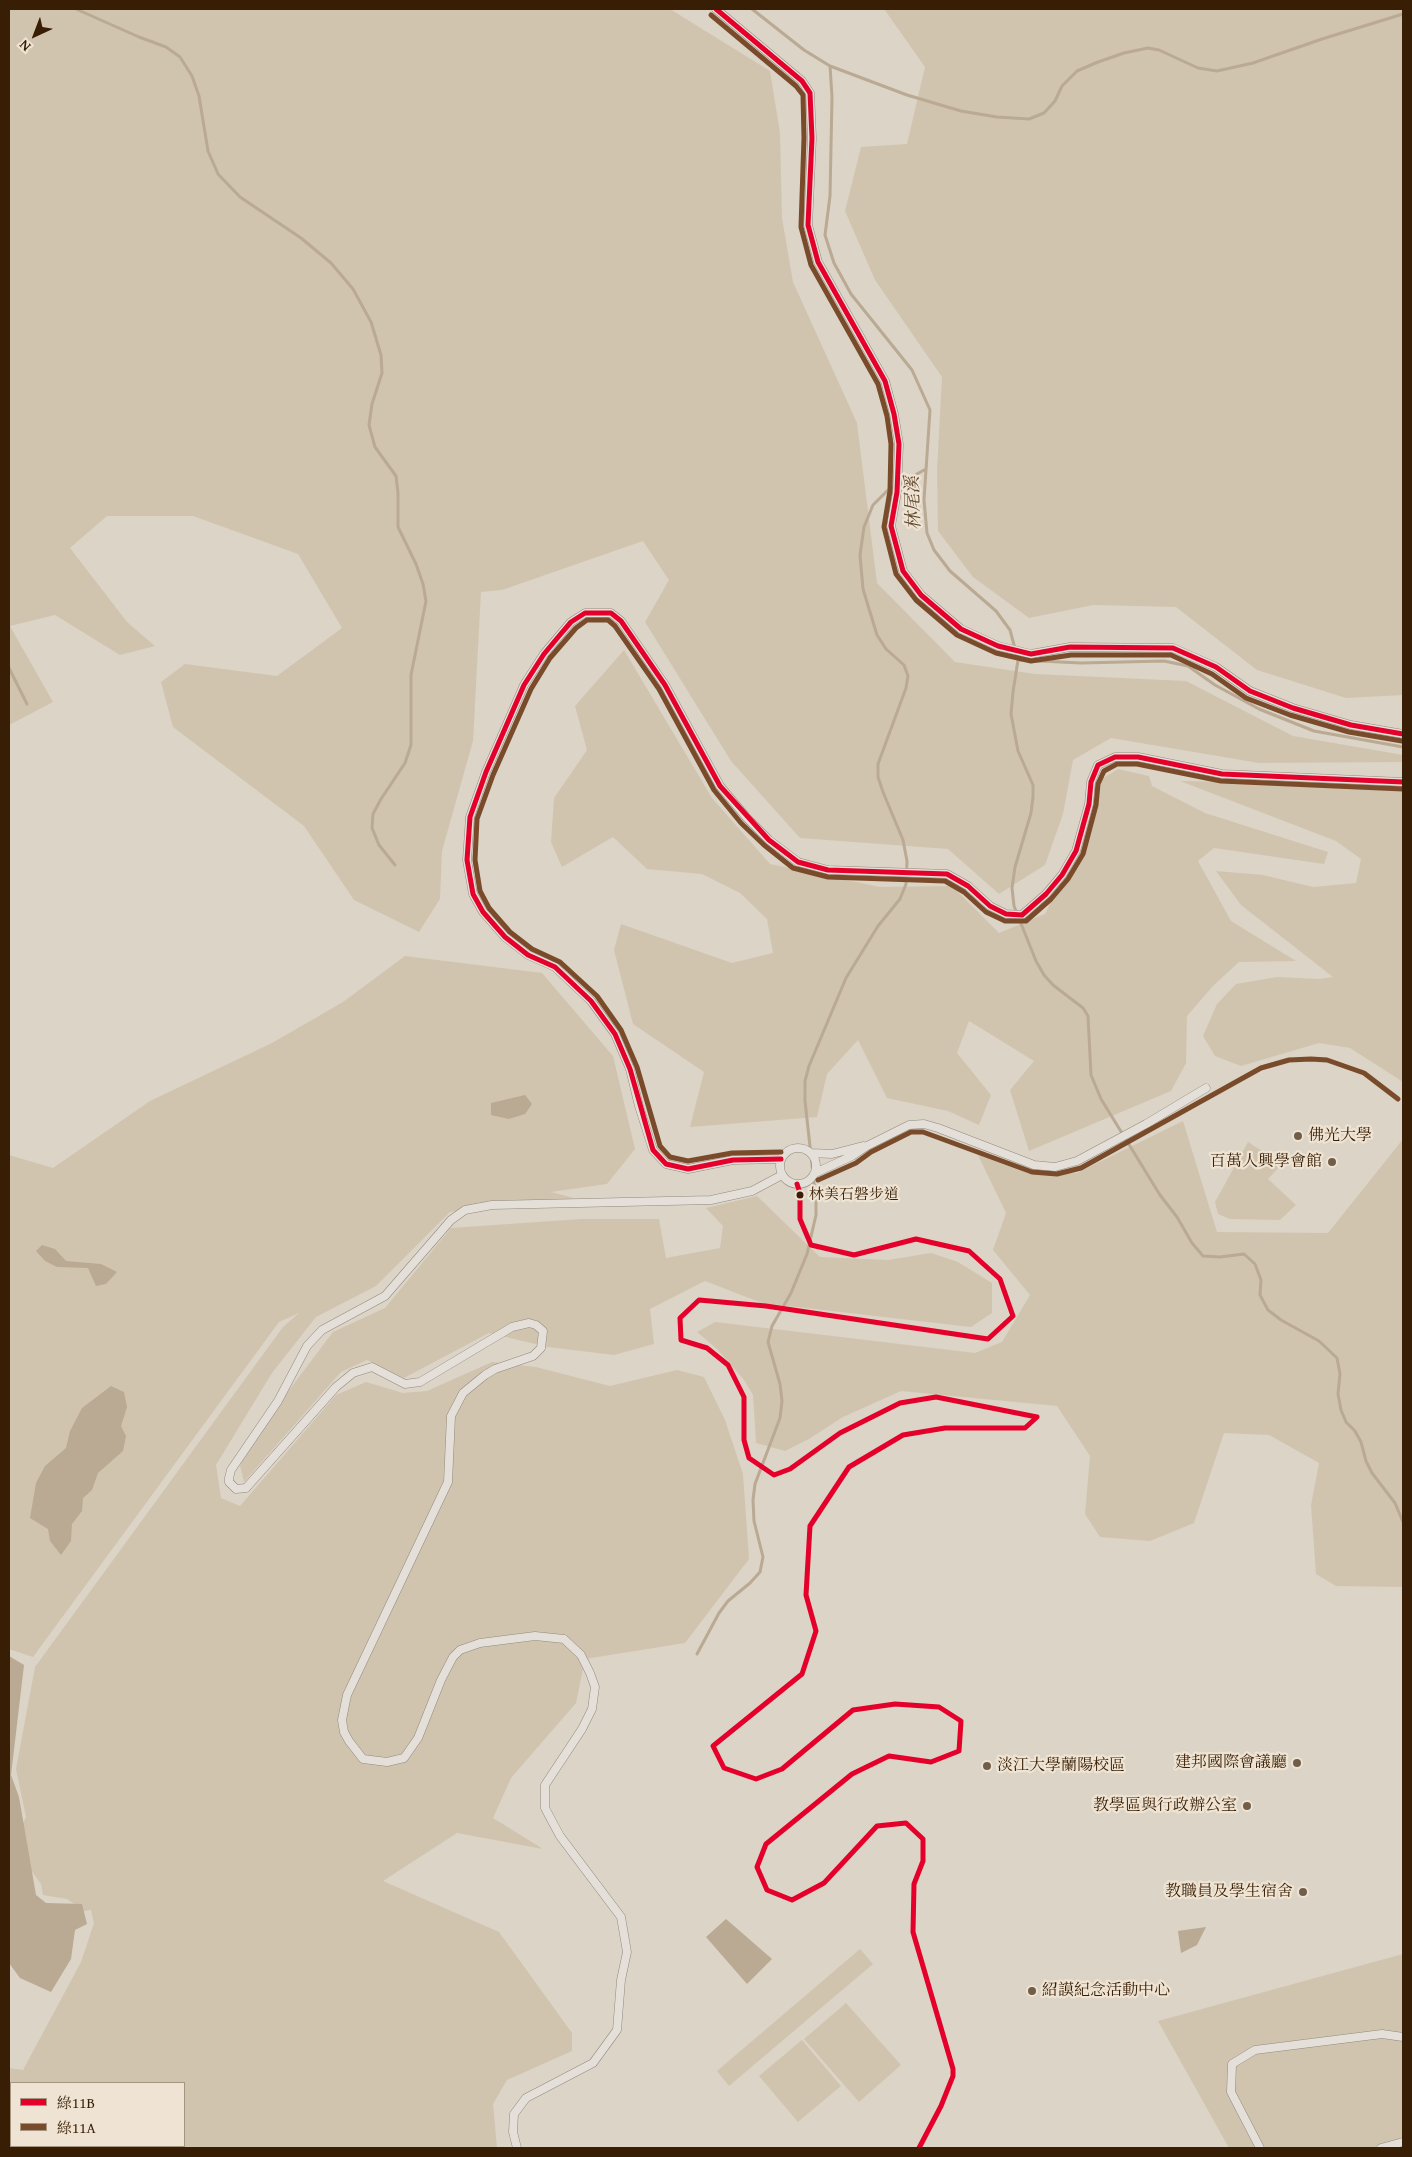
<!DOCTYPE html>
<meta charset="utf-8">
<style>
body{margin:0}
#map{position:relative;width:1412px;height:2157px;overflow:hidden;background:#dcd4c6;font-family:"Gentium Book Plus","Noto Serif TC",serif}
canvas{display:block}
.frame{position:absolute;inset:0;border:10px solid #381e04;pointer-events:none}
.legend{position:absolute;left:10px;top:2082px;width:175px;height:65px;box-sizing:border-box;background:#efe4d3;border:1px solid #a69580;margin:0;padding:6px 9px;list-style:none;font-size:15px;color:#381e04}
.legend li{display:flex;align-items:center;gap:10px;height:25px}
.legend b{width:25px;border:1px solid #a69580}
.north{position:absolute;left:10px;top:10px;width:50px;height:50px;-webkit-text-stroke:4px #efe4d3;paint-order:stroke;rotate:223deg;font-size:14px;font-weight:700;line-height:20px;text-align:center;color:#381e04}
.north::after{content:'';display:block;margin:auto;width:18px;height:22px;background:#381e04;clip-path:polygon(50% 0,100% 100%,50% 72%,0 100%)}
</style>
<div id="map">
<canvas width="1412" height="2157"></canvas>
<div class="frame"></div>
<ul class="legend">
<li><b style="height:6px;background:#e4002b"></b>綠11B</li>
<li><b style="height:6px;background:#7a4b2a"></b>綠11A</li>
</ul>
<div class="north">N</div>
</div>
<script>
const g = document.querySelector('canvas').getContext('2d');
g.lineJoin = 'round';
function paint(path, color) {
  g.fillStyle = color;
  g.fill(path, 'evenodd');
}
function toPath(rows) {
  const path = new Path2D();
  for (const r of rows) {
    if (r.length === 3) {
      path.moveTo(r[0] + r[2], r[1]);
      path.arc(r[0], r[1], r[2], 0, 2 * Math.PI);
      continue;
    }
    path.moveTo(r[0], r[1]);
    for (let i = 2; i < r.length; i += 2) path.lineTo(r[i], r[i + 1]);
  }
  return path;
}
function stroke(path, color, width, dash) {
  g.strokeStyle = color;
  g.lineWidth = width;
  g.lineCap = dash ? 'butt' : 'round';
  g.setLineDash(dash || []);
  g.stroke(path);
}
function drawText(font, color, halo, rows, align = 'center') {
  g.font = font + ' "Gentium Book Plus","Noto Serif TC",serif';
  g.lineWidth = 4.5;
  g.setLineDash([]);
  g.textBaseline = 'middle';
  g.strokeStyle = halo;
  g.fillStyle = color;
  for (const [text, x, y, turn = 0] of rows) {
    g.save();
    g.translate(x, y);
    g.rotate((+turn || 0) * Math.PI / 180);
    g.textAlign = isNaN(turn) ? turn : align;
    if (halo) g.strokeText(text, 0, 0);
    g.fillText(text, 0, 0);
    g.restore();
  }
}
const green = toPath([
 [9,9,670,9,770,71,780,133,782,218,793,282,857,423,877,583,955,662,1035,674,1186,681,1293,736,1403,755,1403,762,1259,763,1111,738,1073,760,1063,814,1045,865,999,894,948,849,800,838,731,761,645,622,669,580,643,541,502,590,481,592,473,741,442,851,440,899,419,932,354,900,304,826,173,727,161,682,185,664,277,676,342,628,298,554,193,516,107,516,70,548,127,622,155,646,120,655,55,615,10,626,53,702,9,725],
 [884,9,1403,9,1403,695,1346,698,1257,670,1176,607,1093,605,1029,618,973,577,938,531,937,471,942,377,875,280,845,211,861,147,907,144,925,67],
 [624,650,712,798,770,864,880,887,952,886,999,933,1045,914,1089,824,1102,779,1118,769,1149,776,1152,786,1205,813,1328,852,1324,864,1214,848,1198,861,1231,921,1296,961,1239,962,1213,986,1187,1016,1186,1063,1171,1091,1029,1151,1010,1090,1034,1061,969,1021,957,1053,991,1095,979,1125,948,1111,887,1098,858,1040,827,1074,817,1117,690,1127,704,1072,633,1024,614,950,621,924,732,963,773,953,767,919,740,893,702,874,647,869,613,837,562,867,551,842,554,798,587,750,575,706],
 [1180,781,1403,785,1403,1082,1350,1048,1319,1043,1241,1066,1215,1056,1203,1036,1217,1004,1236,984,1277,977,1319,979,1333,977,1241,905,1216,871,1263,875,1313,887,1356,883,1361,859,1336,841],
 [405,956,542,973,613,1056,635,1149,607,1184,551,1192,574,1198,450,1212,376,1286,316,1317,272,1373,216,1465,221,1498,240,1506,336,1395,366,1382,403,1393,427,1391,492,1362,536,1367,610,1386,677,1370,704,1377,725,1420,743,1474,749,1559,685,1643,585,1659,576,1703,511,1778,493,1818,543,1849,457,1833,383,1881,499,1932,572,2033,572,2051,507,2080,493,2104,497,2148,9,2148,9,2068,23,2070,81,1962,94,1923,91,1910,84,1911,67,1899,43,1895,41,1884,17,1851,20,1829,26,1817,16,1769,35,1667,283,1327,299,1313,279,1322,33,1657,9,1649,9,1155,53,1168,150,1101,272,1043,343,1002],
 [11,2083,184,2083,184,2146,11,2146],
 [1183,1121,1217,1232,1328,1233,1403,1139,1403,1587,1336,1586,1316,1574,1311,1505,1319,1463,1269,1435,1224,1433,1194,1523,1150,1541,1100,1537,1085,1514,1090,1456,1057,1406,901,1391,843,1417,809,1439,785,1451,756,1443,753,1395,744,1380,717,1349,697,1332,715,1322,975,1353,1002,1342,1030,1295,993,1250,1006,1213,977,1153,1034,1174,1077,1173],
 [1248,1142,1282,1164,1268,1179,1296,1205,1280,1220,1230,1219,1218,1214,1215,1202],
 [757,1196,820,1257,888,1260,931,1253,958,1262,992,1283,992,1313,971,1327,762,1303,705,1281,650,1309,654,1344,614,1355,548,1347,489,1333,404,1378,367,1360,341,1372,244,1482,240,1465,271,1414,333,1332,385,1308,451,1228,581,1219,659,1219,666,1258,720,1248,723,1226,706,1208],
 [860,1949,873,1964,729,2086,717,2071],
 [1403,1954,1403,2148,1229,2148,1158,2021],
 [846,2003,901,2065,859,2102,804,2039],
 [802,2040,841,2086,798,2122,759,2076]
]);
const water = toPath([
 [525,1095,532,1104,525,1114,509,1119,491,1115,491,1103],
 [42,1245,55,1249,66,1261,101,1264,117,1272,106,1284,96,1286,88,1268,57,1267,45,1261,36,1251],
 [111,1386,124,1392,127,1407,121,1426,126,1436,123,1451,98,1473,92,1490,83,1498,82,1511,72,1524,71,1541,61,1555,50,1541,48,1529,30,1518,36,1483,45,1466,66,1448,70,1431,82,1408],
 [9,1656,24,1665,11,1775,19,1797,36,1895,46,1903,82,1904,87,1924,75,1930,71,1959,51,1992,20,1978,9,1963],
 [726,1919,772,1959,747,1984,706,1937],
 [1206,1927,1197,1945,1181,1953,1178,1931]
]);
const stream = toPath([
 [76,9,139,37,166,47,180,57,192,76,199,96,208,151,218,174,240,197,301,238,331,263,353,289,371,322,381,355,382,373,372,404,369,425,375,447,396,476,398,493,398,527,416,564,423,584,426,601,411,675,411,745,405,763,381,799,373,814,372,828,379,845,395,865],
 [752,9,804,50,830,66,832,97,830,196,825,235,834,263,851,294,912,370,930,410,924,500,927,533,934,550,950,571,996,611,1010,630,1018,660,1081,663,1164,661,1188,666,1215,685,1259,709,1314,731,1403,747],
 [830,66,907,95,961,111,997,117,1029,119,1044,113,1055,101,1062,86,1077,71,1098,62,1124,53,1148,48,1159,50,1198,68,1217,71,1253,63,1322,39,1403,14],
 [1018,660,1013,692,1011,714,1018,751,1033,785,1033,797,1031,813,1015,867,1012,888,1014,906,1036,961,1044,975,1053,985,1083,1008,1088,1016,1091,1075,1101,1099,1160,1195,1177,1217,1192,1243,1203,1256,1220,1257,1244,1254,1255,1264,1261,1280,1260,1295,1268,1310,1281,1320,1319,1341,1337,1358,1340,1374,1338,1394,1341,1410,1346,1422,1355,1431,1361,1442,1366,1461,1372,1473,1395,1503,1403,1522],
 [9,668,27,704],
 [697,1654,719,1613,728,1601,750,1583,760,1572,763,1557,754,1521,753,1500,755,1484,780,1418,782,1401,780,1384,768,1342,772,1326,791,1293,807,1254,816,1215,816,1201,805,1101,805,1081,809,1066,846,978,878,926,900,899,906,884,907,861,903,840,883,792,878,777,878,764,906,688,908,676,904,665,886,649,877,635,863,589,860,555,864,527,873,505,888,490,926,469]
]);
const street = toPath([
 [716,9,789,70,802,81,810,93,812,138,808,225,818,262,885,381,894,414,899,444,897,492,891,526,903,571,921,595,961,629,998,646,1031,654,1070,647,1173,648,1216,667,1250,691,1293,708,1351,725,1403,734],
 [798,1166,18],
 [811,1153,832,1154,863,1146],
 [781,1159,733,1160,688,1169,666,1164,653,1150,639,1106,630,1069,615,1034,591,1001,555,967,528,955,505,937,483,912,473,894,467,860,470,817,486,772,524,685,544,654,559,636,571,622,585,613,611,613,621,621,665,685,720,786,747,818,769,840,798,862,828,870,947,874,968,886,990,906,1006,914,1022,915,1046,894,1062,875,1076,851,1089,804,1091,782,1098,765,1115,757,1138,757,1222,774,1403,782],
 [815,1173,852,1156,867,1146,909,1125,924,1124,938,1128,1034,1165,1055,1167,1077,1161,1146,1124,1206,1088],
 [517,2148,513,2132,514,2114,526,2098,593,2063,617,2030,621,1980,627,1952,621,1917,560,1836,545,1808,545,1785,582,1729,592,1709,595,1687,590,1673,581,1655,564,1639,535,1636,480,1643,460,1650,453,1657,441,1680,418,1738,404,1758,387,1762,363,1759,349,1741,344,1732,342,1720,347,1695,448,1482,451,1416,463,1393,485,1375,495,1369,533,1356,541,1348,543,1331,536,1325,529,1323,512,1327,420,1382,405,1384,372,1367,353,1373,336,1387,246,1488,236,1489,229,1482,229,1478,231,1470,278,1401,307,1346,322,1330,385,1296,451,1220,465,1210,492,1205,711,1200,752,1191,782,1175],
 [1260,2148,1231,2092,1232,2064,1255,2050,1382,2034,1403,2037],
 [1381,2148,1403,2142]
]);
const bus1 = toPath([
 [716,9,802,81,810,93,812,138,808,225,818,262,885,381,894,414,899,444,897,492,891,526,903,571,921,595,961,629,998,646,1031,654,1070,647,1173,648,1216,667,1250,691,1293,708,1351,725,1403,734],
 [781,1159,733,1160,688,1169,666,1164,653,1150,630,1069,615,1034,591,1001,555,967,528,955,505,937,483,912,473,894,467,860,470,817,486,772,524,685,544,654,559,636,571,622,585,613,611,613,621,621,665,685,720,786,769,840,798,862,828,870,947,874,968,886,990,906,1006,914,1022,915,1046,894,1062,875,1076,851,1089,804,1091,782,1098,765,1115,757,1138,757,1222,774,1403,782],
 [797,1184,800,1193,800,1219,811,1245,854,1255,916,1239,969,1251,1000,1279,1013,1316,988,1339,766,1306,699,1300,680,1318,681,1340,707,1348,728,1365,744,1397,744,1440,749,1458,774,1475,790,1469,840,1433,900,1403,936,1397,1037,1417,1025,1428,945,1428,903,1435,849,1467,810,1526,806,1595,816,1631,802,1674,713,1746,724,1768,756,1779,782,1769,853,1710,895,1704,939,1707,961,1721,959,1751,931,1762,889,1756,852,1774,766,1844,757,1867,767,1890,792,1900,824,1883,877,1826,906,1823,923,1839,923,1861,914,1884,913,1932,953,2069,953,2076,941,2106,919,2148]
]);
const bus2 = toPath([
 [711,15,796,86,803,95,804,138,801,227,811,265,878,384,887,416,891,444,890,491,884,527,896,574,916,600,957,635,996,653,1031,661,1071,655,1171,655,1212,674,1246,698,1290,715,1349,732,1402,741],
 [781,1152,732,1153,688,1161,670,1157,660,1146,637,1067,621,1030,597,996,560,962,532,949,510,932,489,908,480,891,475,860,477,819,493,775,531,689,550,658,576,628,587,620,608,620,615,626,659,689,714,790,741,823,764,845,793,868,828,877,945,881,964,892,986,912,1005,921,1026,921,1051,899,1068,879,1083,854,1096,805,1098,784,1104,771,1117,764,1137,764,1221,781,1403,789],
 [818,1180,856,1163,871,1152,911,1132,923,1132,1032,1172,1057,1174,1081,1168,1261,1068,1289,1060,1311,1059,1327,1060,1364,1073,1398,1099]
]);
const markers = [
 [1298,1136,5,"#715e48"],
 [1332,1162,5,"#715e48"],
 [800,1195,4.5,"#381e04"],
 [1297,1763,5,"#715e48"],
 [987,1766,5,"#715e48"],
 [1247,1806,5,"#715e48"],
 [1303,1892,5,"#715e48"],
 [1032,1991,5,"#715e48"]
];
const busNames = [
 ["林美石磐步道",809,1195]
];
const poiNames = [
 ["佛光大學",1308,1136,"left"],
 ["百萬人興學會館",1322,1162],
 ["建邦國際會議廳",1287,1763],
 ["淡江大學蘭陽校區",997,1766,"left"],
 ["教學區與行政辦公室",1237,1806],
 ["教職員及學生宿舍",1293,1892],
 ["紹謨紀念活動中心",1042,1991,"left"]
];
const waterNames = [
 ["林尾溪",914,503,-92]
];
paint(green, '#d1c4af');
paint(water, '#baa993');
stroke(stream, '#baa993', 3);
stroke(street, '#91897d', 9);
stroke(street, '#e4e0d9', 8);
stroke(bus1, '#e4002b', 5);
stroke(bus2, '#7a4b2a', 5);
for (const [x, y, r, color] of markers) {
  const dot = new Path2D();
  dot.arc(x, y, r, 0, 2 * Math.PI);
  g.fillStyle = color;
  g.fill(dot);
  stroke(dot, '#efe4d3', 2);
}
drawText('15px', '#381e04', '#efe4d3', busNames, 'left');
drawText('16px', '#381e04', '#efe4d3', poiNames, 'right');
drawText('italic 18px', '#60482e', '#efe4d3', waterNames);
</script>
